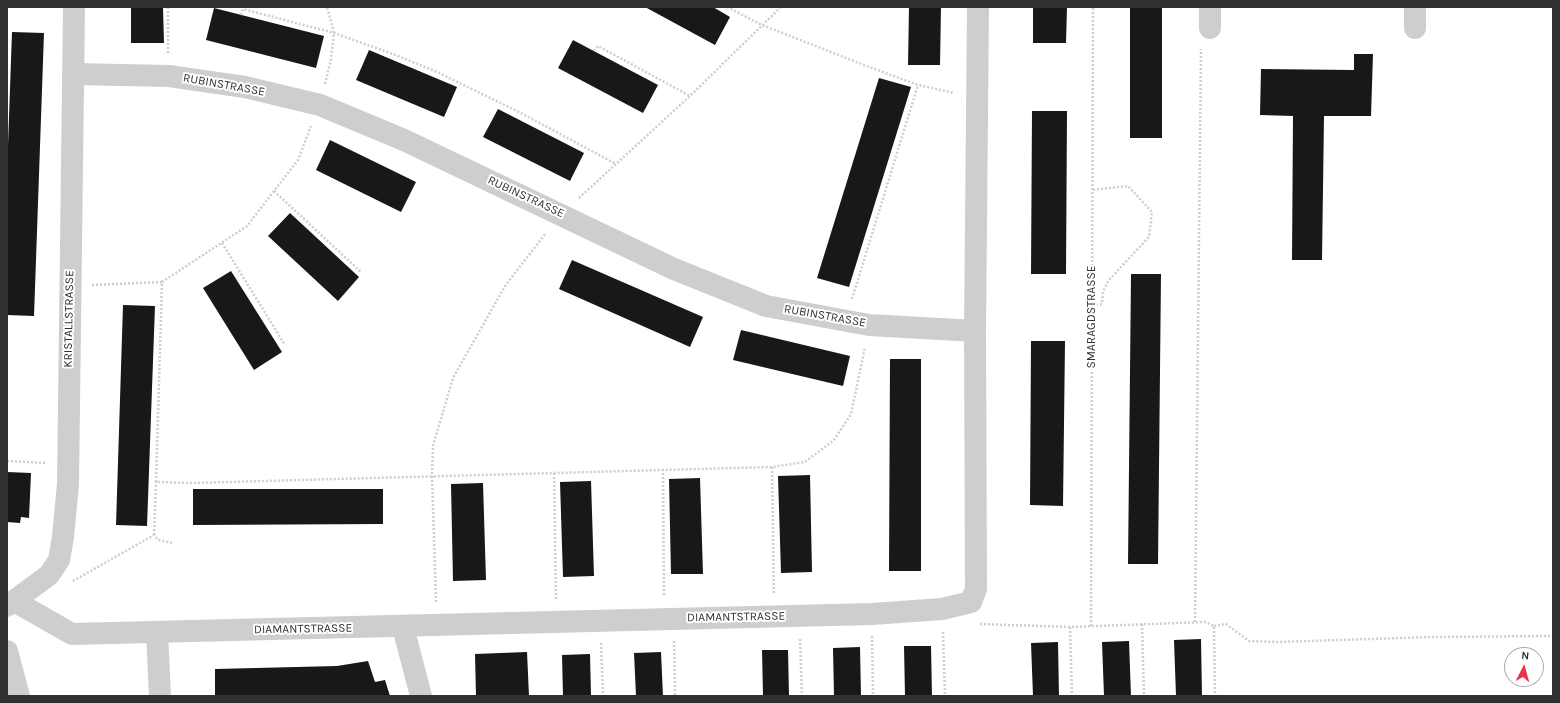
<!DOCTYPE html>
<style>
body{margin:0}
#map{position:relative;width:1560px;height:703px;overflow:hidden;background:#fff;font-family:Karla,sans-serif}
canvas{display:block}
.frame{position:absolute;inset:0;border:8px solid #313131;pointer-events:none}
.north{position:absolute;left:1504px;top:647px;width:40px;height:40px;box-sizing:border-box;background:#fff;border:1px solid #adadad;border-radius:50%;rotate:6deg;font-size:11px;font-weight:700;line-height:16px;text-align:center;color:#313131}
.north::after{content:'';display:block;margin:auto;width:14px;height:18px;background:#e7354d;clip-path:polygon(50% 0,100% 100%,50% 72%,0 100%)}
</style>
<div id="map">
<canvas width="1560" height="703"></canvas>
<div class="frame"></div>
<div class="north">N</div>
</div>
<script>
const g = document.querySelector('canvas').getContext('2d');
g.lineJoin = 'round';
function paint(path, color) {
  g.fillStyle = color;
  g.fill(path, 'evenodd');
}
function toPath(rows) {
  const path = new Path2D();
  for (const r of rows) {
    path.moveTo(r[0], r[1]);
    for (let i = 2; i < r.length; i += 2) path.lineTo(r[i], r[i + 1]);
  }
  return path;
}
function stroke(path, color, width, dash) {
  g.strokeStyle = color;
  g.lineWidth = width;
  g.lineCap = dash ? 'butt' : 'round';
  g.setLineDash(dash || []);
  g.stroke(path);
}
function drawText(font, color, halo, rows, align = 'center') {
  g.font = font + ' Karla,sans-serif';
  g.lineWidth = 4;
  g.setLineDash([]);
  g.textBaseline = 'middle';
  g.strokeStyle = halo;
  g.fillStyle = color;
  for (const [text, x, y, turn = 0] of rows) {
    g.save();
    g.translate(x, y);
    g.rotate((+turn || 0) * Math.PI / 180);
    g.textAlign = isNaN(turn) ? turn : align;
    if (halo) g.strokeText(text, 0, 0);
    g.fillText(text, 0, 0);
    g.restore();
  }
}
const building = toPath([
 [131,7,163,7,164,43,131,43],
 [645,7,713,7,730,17,715,45],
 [909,7,941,7,940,65,908,65],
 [1033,7,1067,7,1066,43,1033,43],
 [1130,7,1162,7,1162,138,1130,138],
 [214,8,324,36,316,68,206,40],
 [12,32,44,33,34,316,7,315,7,173],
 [573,40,658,85,643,113,558,68],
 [369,50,457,87,444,117,356,80],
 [1354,54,1373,54,1371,116,1324,116,1322,260,1292,260,1293,116,1260,115,1261,69,1354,70],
 [879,78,911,87,849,287,817,278],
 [498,109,584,153,570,181,483,137],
 [1032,111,1067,111,1066,274,1031,274],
 [330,140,416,182,401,212,316,170],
 [290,213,359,277,338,301,268,236],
 [572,260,703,317,690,347,559,289],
 [231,271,282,352,254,370,203,288],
 [1131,274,1161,274,1158,564,1128,564],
 [123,305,155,306,147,526,116,525],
 [741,330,850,356,843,386,733,360],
 [1031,341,1065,341,1063,506,1030,505],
 [890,359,921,359,921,571,889,571],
 [7,472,31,473,29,518,21,517,20,523,7,522],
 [810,475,812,572,781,573,778,476],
 [700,478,703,574,671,574,669,479],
 [591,481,594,576,563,577,560,482],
 [483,483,486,580,453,581,451,484],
 [193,489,383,489,383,524,193,525],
 [1201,639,1202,696,1176,696,1174,640],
 [1129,641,1131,696,1104,696,1102,642],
 [1058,642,1059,696,1033,696,1031,643],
 [904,646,931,646,932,696,905,696],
 [860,647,861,696,834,696,833,648],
 [762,650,788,650,789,696,763,696],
 [527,652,529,696,476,696,475,654],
 [661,652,663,696,636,696,634,653],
 [590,654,591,696,563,696,562,655],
 [368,661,375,682,385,680,390,696,215,696,215,669,337,666]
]);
const path = toPath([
 [168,7,168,54],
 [727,7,762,25,864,65,918,85,954,93],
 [241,15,243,9,334,33,393,54,437,72,521,113,616,164],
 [594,51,598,46,690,96],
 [325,84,331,59,334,33,327,7],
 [274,191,362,273],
 [579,198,690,96,781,7],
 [222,243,285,345],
 [162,282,247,226,298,160,311,126],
 [92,285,162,282,156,482,192,483,772,467,805,462,834,440,851,414,865,347],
 [852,299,918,85],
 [1092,305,1102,304,1103,292,1108,281,1149,237,1152,212,1128,186,1092,190],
 [7,461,46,463],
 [772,467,774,594],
 [663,469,664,597],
 [554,473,556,599],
 [154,535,156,482],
 [73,581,154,535,158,540,173,543],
 [436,602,432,476,433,446,453,378,505,286,546,233],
 [1195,622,1201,49],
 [980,624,1070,627,1205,622,1214,626,1215,696],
 [1142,624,1144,696],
 [1091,626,1093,7],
 [1214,626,1226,624,1249,641,1278,642,1432,637,1553,636],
 [1070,627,1072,696],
 [943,632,945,696],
 [872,636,873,696],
 [800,639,802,696],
 [674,641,675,696],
 [601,643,603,696]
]);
const minor = toPath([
 [1210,7,1210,28],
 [1415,28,1415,7],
 [74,74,169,76,245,87,320,105,404,140,674,269,766,306,869,325,975,331],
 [14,601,72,634,872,614,942,609,971,602,976,589,975,331,978,7],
 [7,606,49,575,59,560,63,537,68,484,74,7],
 [403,627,421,696],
 [157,632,160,696],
 [7,651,19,696]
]);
const streetNames = [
 ["RUBINSTRASSE",224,85,10],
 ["RUBINSTRASSE",526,197,25],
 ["RUBINSTRASSE",825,316,10],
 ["SMARAGDSTRASSE",1092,317,-90],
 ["KRISTALLSTRASSE",69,319,-89],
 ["DIAMANTSTRASSE",736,617,-1],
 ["DIAMANTSTRASSE",303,629,-1]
];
paint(building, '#181818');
stroke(path, '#cecece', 2.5, [2, 2]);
stroke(minor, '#cecece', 22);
drawText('12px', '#313131', '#fff', streetNames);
</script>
